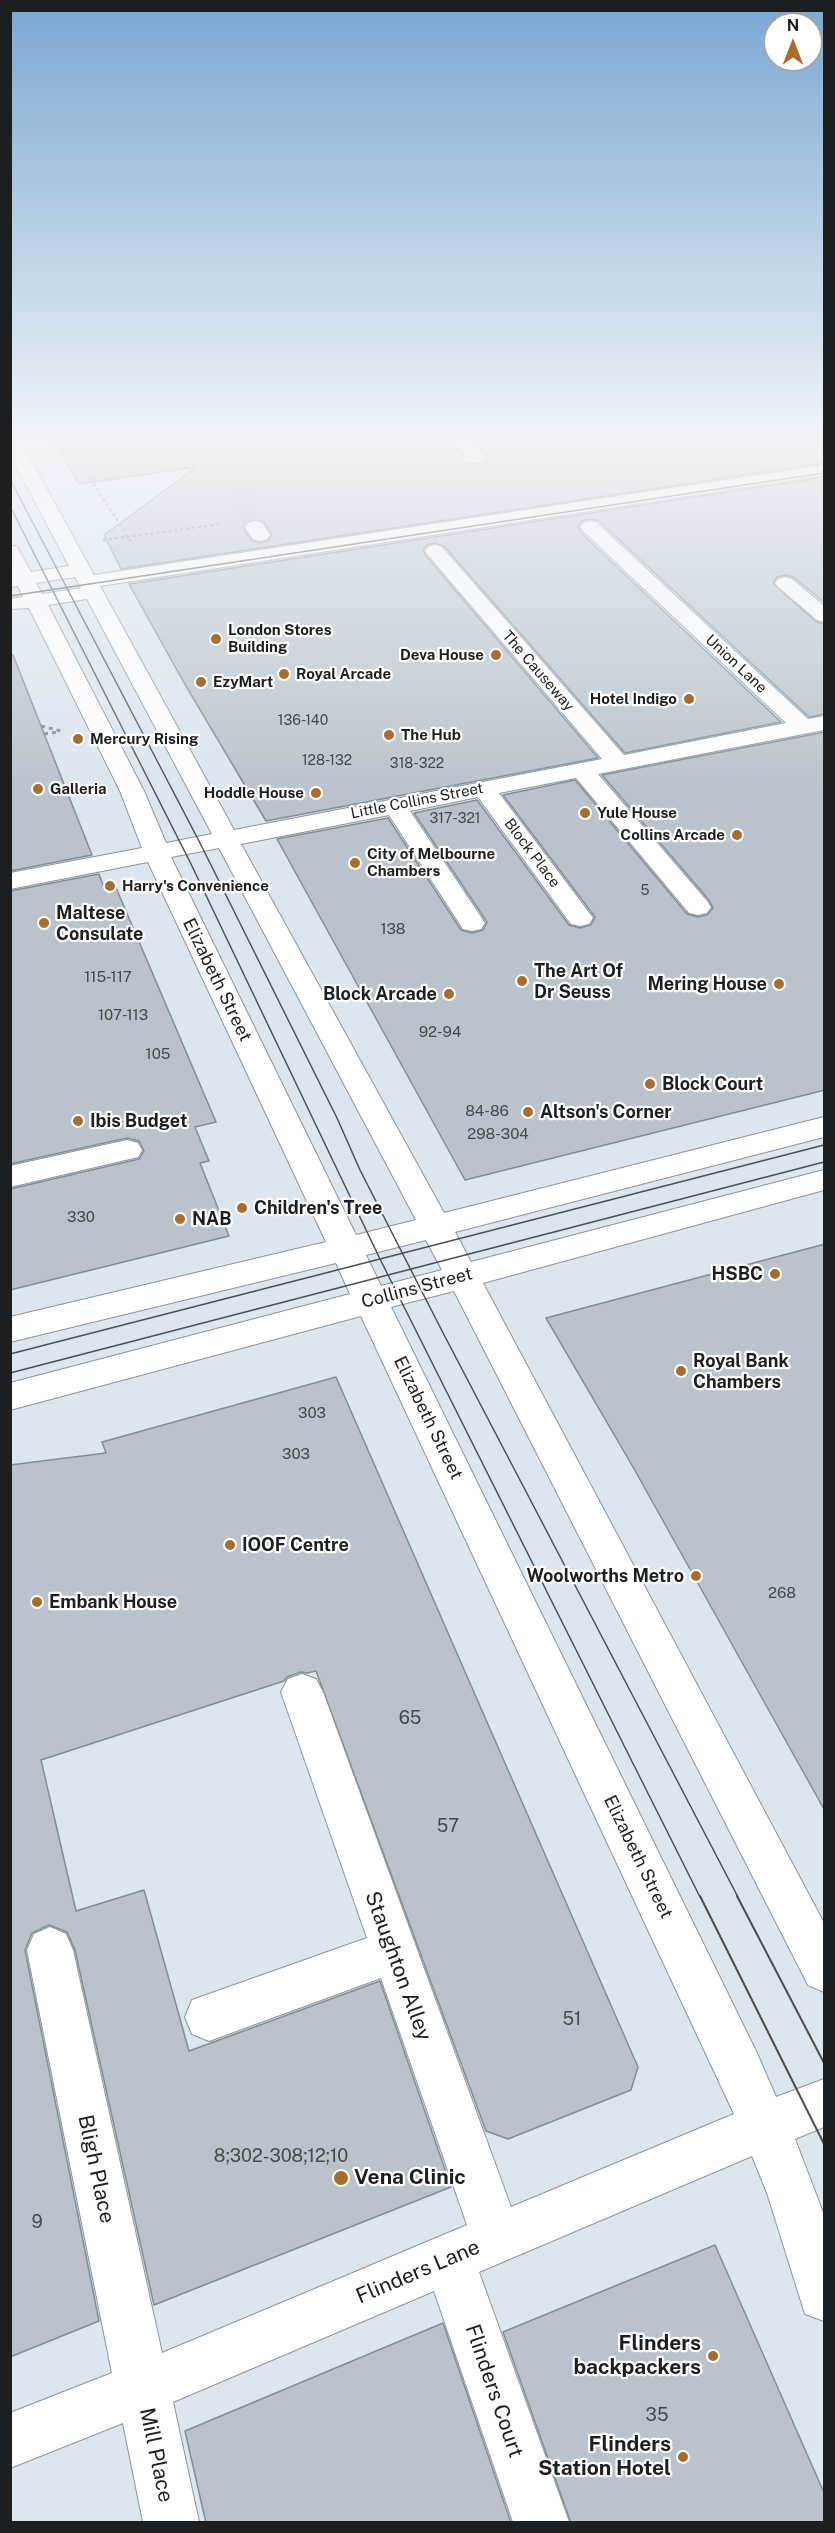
<!DOCTYPE html>
<style>
body{margin:0}
#map{position:relative;width:835px;height:2533px;overflow:hidden;background:#dce6ef;font-family:"Public Sans",sans-serif}
canvas{display:block}
.frame{position:absolute;inset:0;border:12px solid #1b1f22;pointer-events:none}
.north{position:absolute;left:763px;top:12px;width:60px;height:60px;box-sizing:border-box;background:#fff;border:2px solid #a4a5a7;border-radius:50%;rotate:0deg;font-size:16px;font-weight:700;line-height:24px;text-align:center;color:#1b1f22}
.north::after{content:'';display:block;margin:auto;width:21px;height:27px;background:#a76c2e;clip-path:polygon(50% 0,100% 100%,50% 72%,0 100%)}
</style>
<div id="map">
<canvas width="835" height="2533"></canvas>
<div class="frame"></div>
<div class="north">N</div>
</div>
<script>
const g = document.querySelector('canvas').getContext('2d');
g.lineJoin = 'round';
function paint(path, color) {
  g.fillStyle = color;
  g.fill(path, 'evenodd');
}
function toPath(rows) {
  const path = new Path2D();
  for (const r of rows) {
    path.moveTo(r[0], r[1]);
    for (let i = 2; i < r.length; i += 2) path.lineTo(r[i], r[i + 1]);
  }
  return path;
}
function stroke(path, color, width, dash) {
  g.strokeStyle = color;
  g.lineWidth = width;
  g.lineCap = dash ? 'butt' : 'round';
  g.setLineDash(dash || []);
  g.stroke(path);
}
function drawText(font, color, halo, rows, align = 'center') {
  g.font = font + ' "Public Sans",sans-serif';
  g.lineWidth = 4.5;
  g.setLineDash([]);
  g.textBaseline = 'middle';
  g.strokeStyle = halo;
  g.fillStyle = color;
  for (const [text, x, y, turn = 0] of rows) {
    g.save();
    g.translate(x, y);
    g.rotate((+turn || 0) * Math.PI / 180);
    g.textAlign = isNaN(turn) ? turn : align;
    if (halo) g.strokeText(text, 0, 0);
    g.fillText(text, 0, 0);
    g.restore();
  }
}
const building = toPath([
 [52,438,233,438,233,441,237,438,448,438,463,455,461,459,466,465,484,464,489,458,472,438,825,438,825,463,121,569,104,535,196,467,79,484,52,438],
 [254,519,264,522,272,534,268,541,261,543,252,541,243,528,246,522,254,519],
 [825,477,825,603,793,577,786,575,777,577,773,583,816,622,825,624,825,714,809,717,599,521,589,519,582,521,578,526,581,533,781,722,625,753,444,546,434,543,427,545,423,550,426,556,598,758,266,821,183,681,129,584,825,477],
 [10,655,13,655,92,855,10,871,10,655],
 [825,732,825,1090,465,1180,277,839,388,818,461,930,472,933,483,930,487,922,414,813,477,800,569,925,580,928,591,925,595,917,503,795,575,780,687,914,698,917,707,915,713,908,709,900,602,775,825,732],
 [99,874,103,885,114,883,216,1122,195,1127,209,1161,200,1163,229,1236,10,1290,10,1189,139,1159,144,1151,139,1141,127,1138,10,1164,10,891,99,874],
 [825,1244,825,1811,633,1467,546,1318,825,1244],
 [336,1377,638,2067,631,2090,508,2139,486,2131,316,1671,307,1673,301,1672,287,1677,284,1681,41,1760,76,1911,144,1890,189,2051,380,1981,451,2187,154,2305,75,1950,67,1932,49,1925,32,1933,25,1950,99,2321,10,2357,10,1465,106,1453,102,1442,336,1377],
 [715,2245,825,2495,825,2523,571,2523,503,2332,715,2245],
 [443,2323,511,2523,206,2523,185,2431,443,2323]
]);
const minorTunnel = toPath([
 [200,438,248,502,241,509,255,527]
]);
const pathFar1 = toPath([
 [64,438,132,543],
 [103,540,221,524]
]);
const path = toPath([
 [41,726,61,731],
 [44,734,58,732],
 [351,994,360,992]
]);
const minor = toPath([
 [10,438,19,438,94,575,824,465,824,475,100,586,234,830,602,759,428,555,425,551,428,547,435,545,442,547,624,755,786,723,583,531,580,527,583,523,590,521,597,523,808,719,824,716,824,730,598,774,707,901,711,907,707,913,698,915,689,913,576,778,499,793,593,918,589,924,580,926,571,924,478,797,410,811,485,923,481,929,472,931,463,929,389,815,241,844,444,1213,824,1117,824,1137,455,1232,471,1262,824,1170,824,1190,483,1283,824,1923,824,1992,808,1985,454,1291,391,1307,756,2051,776,2097,824,2079,824,2127,795,2139,824,2215,824,2321,805,2314,767,2193,752,2156,479,2272,569,2522,513,2522,434,2291,173,2402,199,2522,143,2522,123,2423,10,2468,10,2413,112,2373,27,1950,34,1934,50,1927,66,1934,73,1950,162,2353,467,2225,381,1978,209,2041,192,2034,185,2017,192,2000,367,1938,281,1692,288,1679,302,1674,316,1679,323,1692,511,2207,734,2114,361,1316,10,1410,10,1383,350,1294,336,1263,10,1342,10,1317,326,1242,148,862,10,889,10,873,142,848,120,791,29,608,10,609,10,599,23,597,18,586,10,587,10,545,17,547,31,572,69,566,10,455,10,438],
 [75,577,81,588,42,594,36,583,75,577],
 [87,599,212,834,166,843,144,791,48,605,87,599],
 [219,848,416,1220,356,1235,171,857,219,848],
 [426,1240,442,1270,381,1286,366,1255,426,1240],
 [450,438,469,438,487,458,484,462,478,463,466,463,463,459,466,455,450,438],
 [255,521,262,523,265,527,270,535,267,539,260,541,253,539,250,535,245,527,248,523,255,521],
 [785,577,792,579,824,606,824,622,817,620,778,587,775,583,778,579,785,577],
 [127,1140,138,1143,142,1150,138,1157,10,1187,10,1166,127,1140]
]);
const tramFar1 = toPath([
 [10,479,200,843,337,1118,360,1170,441,1329,738,1897],
 [10,506,191,864,380,1259,700,1897],
 [10,596,824,473],
 [10,1354,824,1145],
 [10,1373,824,1162]
]);
const tram = toPath([
 [700,1896,824,2144],
 [737,1896,824,2063]
]);
const markers = [
 [216,639,6,"#a76c2e"],
 [496,655,6,"#a76c2e"],
 [284,674,6,"#a76c2e"],
 [201,682,6,"#a76c2e"],
 [689,699,6,"#a76c2e"],
 [389,735,6,"#a76c2e"],
 [78,739,6,"#a76c2e"],
 [38,789,6,"#a76c2e"],
 [316,793,6,"#a76c2e"],
 [585,813,6,"#a76c2e"],
 [737,835,6,"#a76c2e"],
 [355,863,6,"#a76c2e"],
 [110,886,6,"#a76c2e"],
 [44,923,6,"#a76c2e"],
 [522,981,6,"#a76c2e"],
 [779,984,6,"#a76c2e"],
 [449,994,6,"#a76c2e"],
 [650,1084,6,"#a76c2e"],
 [528,1112,6,"#a76c2e"],
 [78,1121,6,"#a76c2e"],
 [242,1208,6,"#a76c2e"],
 [180,1219,6,"#a76c2e"],
 [775,1274,6,"#a76c2e"],
 [681,1371,6,"#a76c2e"],
 [230,1545,6,"#a76c2e"],
 [696,1576,6,"#a76c2e"],
 [37,1602,6,"#a76c2e"],
 [341,2178,8,"#a76c2e"],
 [713,2356,6,"#a76c2e"],
 [683,2457,6,"#a76c2e"]
];
const farNumbernames = [
 ["136-140",303,721],
 ["128-132",327,761],
 ["318-322",417,764],
 ["317-321",455,819],
 ["5",645,891]
];
const farPoinames = [
 ["London Stores",228,630],
 ["Building",228,647],
 ["Deva House",484,655,"right"],
 ["Royal Arcade",296,674],
 ["EzyMart",213,682],
 ["Hotel Indigo",677,699,"right"],
 ["The Hub",401,735],
 ["Mercury Rising",90,739],
 ["Galleria",50,789],
 ["Hoddle House",304,793,"right"],
 ["Yule House",597,813],
 ["Collins Arcade",725,835,"right"],
 ["City of Melbourne",367,854],
 ["Chambers",367,871],
 ["Harry's Convenience",122,886]
];
const farStreetnames = [
 ["Union Lane",736,664,43],
 ["The Causeway",538,671,49],
 ["Little Collins Street",417,801,-11],
 ["Block Place",532,853,53]
];
const numberNames = [
 ["138",393,929],
 ["115-117",108,977],
 ["107-113",123,1015],
 ["92-94",440,1032],
 ["105",158,1054],
 ["84-86",487,1111],
 ["298-304",498,1134],
 ["330",81,1217],
 ["303",312,1413],
 ["303",296,1454],
 ["268",782,1593]
];
const poiNames = [
 ["Maltese",56,913],
 ["Consulate",56,934],
 ["The Art Of",534,971],
 ["Dr Seuss",534,992],
 ["Mering House",767,984,"right"],
 ["Block Arcade",437,994,"right"],
 ["Block Court",662,1084],
 ["Altson's Corner",540,1112],
 ["Ibis Budget",90,1121],
 ["Children's Tree",254,1208],
 ["NAB",192,1219],
 ["HSBC",763,1274,"right"],
 ["Royal Bank",693,1361],
 ["Chambers",693,1382],
 ["IOOF Centre",242,1545],
 ["Woolworths Metro",684,1576,"right"],
 ["Embank House",49,1602]
];
const streetNames = [
 ["Elizabeth Street",217,980,64],
 ["Collins Street",417,1288,-15],
 ["Elizabeth Street",428,1418,64],
 ["Elizabeth Street",638,1857,64]
];
const nearNumbernames = [
 ["65",410,1718],
 ["57",448,1826],
 ["51",572,2019],
 ["8;302-308;12;10",281,2156],
 ["9",37,2222],
 ["35",657,2415]
];
const nearStreetnames = [
 ["Staughton Alley",398,1966,70],
 ["Bligh Place",96,2169,78],
 ["Flinders Lane",418,2272,-23],
 ["Flinders Court",494,2391,71],
 ["Mill Place",156,2455,78]
];
const nearPoinames = [
 ["Vena Clinic",354,2178,"left"],
 ["Flinders",701,2344],
 ["backpackers",701,2368],
 ["Flinders",671,2445],
 ["Station Hotel",671,2469]
];
paint(building, '#bac3cb');
stroke(building, '#848d95', 1.5);
stroke(minorTunnel, '#b5bec6', 20, [20, 10]);
stroke(minor, '#8c959c', 2);
stroke(pathFar1, '#81898f', 2, [3, 3]);
stroke(path, '#81898f', 3, [4, 4]);
paint(minor, '#fff');
stroke(tramFar1, '#4b5055', 1.5);
stroke(tram, '#4b5055', 2);
const sky = g.createLinearGradient(0, 0, 0, 793);
sky.addColorStop(0, '#79a7d1');
sky.addColorStop(0.55, '#eff4f8');
sky.addColorStop(1, '#eff4f800');
g.fillStyle = sky;
g.fillRect(0, 0, 835, 793);
for (const [x, y, r, color] of markers) {
  const dot = new Path2D();
  dot.arc(x, y, r, 0, 2 * Math.PI);
  g.fillStyle = color;
  g.fill(dot);
  stroke(dot, '#fff', 2);
}
drawText('14px', '#43484c', null, farNumbernames);
drawText('bold 15px', '#1b1f22', '#fff', farPoinames, 'left');
drawText('15px', '#1b1f22', '#fff', farStreetnames);
drawText('15px', '#43484c', null, numberNames);
drawText('bold 18px', '#1b1f22', '#fff', poiNames, 'left');
drawText('18px', '#1b1f22', '#fff', streetNames);
drawText('18px', '#43484c', null, nearNumbernames);
drawText('21px', '#1b1f22', '#fff', nearStreetnames);
drawText('bold 21px', '#1b1f22', '#fff', nearPoinames, 'right');
</script>
